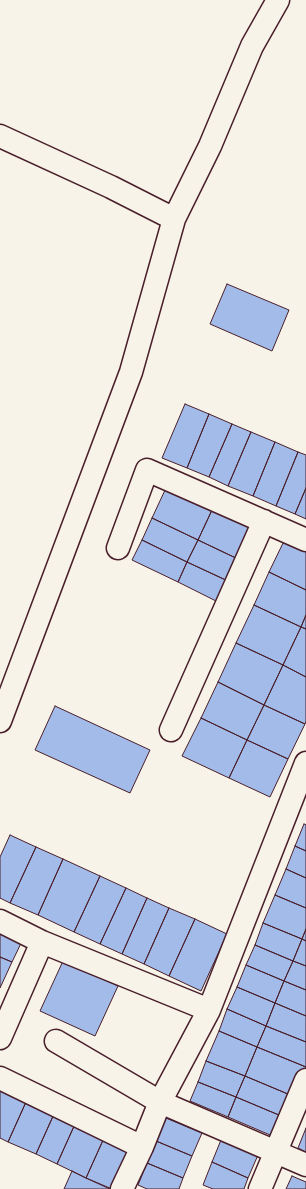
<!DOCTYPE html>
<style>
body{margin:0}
canvas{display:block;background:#f7f3e8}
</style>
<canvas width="306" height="1189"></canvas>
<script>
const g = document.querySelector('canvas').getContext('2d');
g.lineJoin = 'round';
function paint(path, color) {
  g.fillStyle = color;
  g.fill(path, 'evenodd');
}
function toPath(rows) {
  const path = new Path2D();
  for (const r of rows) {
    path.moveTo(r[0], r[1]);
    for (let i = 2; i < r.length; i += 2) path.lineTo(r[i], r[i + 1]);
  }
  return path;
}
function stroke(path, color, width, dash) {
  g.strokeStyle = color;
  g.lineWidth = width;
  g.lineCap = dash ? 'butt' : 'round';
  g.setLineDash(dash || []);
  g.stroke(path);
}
const building = toPath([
 [227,284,289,310,272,351,210,324,227,284],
 [185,404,209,414,187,468,162,458,185,404],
 [209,414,232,424,209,477,187,468,209,414],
 [232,424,251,432,228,486,209,477,232,424],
 [251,432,275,442,253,496,228,486,251,432],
 [275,442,298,452,276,506,253,496,275,442],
 [298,452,306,455,306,488,295,514,276,506,298,452],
 [166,488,212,510,198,540,152,518,166,488],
 [306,488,306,519,295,514,306,488],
 [212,510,255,530,240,560,198,540,212,510],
 [152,518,198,540,187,562,142,540,152,518],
 [285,539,306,550,306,590,269,572,285,539],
 [142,540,187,562,178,582,132,560,142,540],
 [198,540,240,560,230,582,187,562,198,540],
 [187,562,230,582,220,603,178,582,187,562],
 [269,572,306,590,306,615,301,627,254,605,269,572],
 [254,605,301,627,283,665,236,643,254,605],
 [306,615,306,629,301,627,306,615],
 [301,627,306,629,306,677,283,665,301,627],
 [236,643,283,665,264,705,218,682,236,643],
 [283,665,306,677,306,721,305,724,264,705,283,665],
 [218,682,264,705,247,740,201,718,218,682],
 [264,705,305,724,288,759,247,740,264,705],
 [55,706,150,750,130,793,35,750,55,706],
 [201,718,247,740,229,778,182,756,201,718],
 [247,740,288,759,270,797,229,778,247,740],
 [304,824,306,825,306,851,295,846,304,824],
 [10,835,36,847,10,903,0,898,0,857,10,835],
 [295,846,306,851,306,878,286,869,295,846],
 [36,847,63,859,38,915,10,903,36,847],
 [63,859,100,876,74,932,38,915,63,859],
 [286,869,306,878,306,908,275,895,286,869],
 [100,876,126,888,100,944,74,932,100,876],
 [126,888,147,898,122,954,100,944,126,888],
 [275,895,306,908,306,929,302,939,263,923,275,895],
 [147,898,169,908,144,964,122,954,147,898],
 [169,908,195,919,169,976,144,964,169,908],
 [195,919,227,934,201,991,169,976,195,919],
 [0,923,25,935,12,962,0,957,0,923],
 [263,923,302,939,293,961,255,945,263,923],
 [306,929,306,941,302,939,306,929],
 [302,939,306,941,306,966,293,961,302,939],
 [255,945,293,961,284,981,246,965,255,945],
 [0,957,12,962,0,988,0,957],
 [63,961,118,986,95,1036,40,1011,63,961],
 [293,961,306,966,306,990,284,981,293,961],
 [246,965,284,981,275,1003,237,987,246,965],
 [284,981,306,990,306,1016,275,1003,284,981],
 [237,987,275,1003,266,1026,227,1009,237,987],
 [275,1003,306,1016,306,1042,266,1026,275,1003],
 [227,1009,266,1026,257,1047,219,1031,227,1009],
 [266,1026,306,1042,306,1067,257,1047,266,1026],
 [219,1031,257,1047,245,1076,206,1061,219,1031],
 [257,1047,306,1067,295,1097,245,1076,257,1047],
 [206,1061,245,1076,236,1097,198,1082,206,1061],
 [245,1076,295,1097,286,1118,236,1097,245,1076],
 [198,1082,236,1097,228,1117,190,1101,198,1082],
 [0,1090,26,1102,8,1142,0,1138,0,1090],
 [236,1097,286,1118,277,1138,228,1117,236,1097],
 [26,1102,54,1114,36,1154,8,1142,26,1102],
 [54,1114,75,1124,57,1164,36,1154,54,1114],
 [166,1118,202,1133,192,1156,156,1141,166,1118],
 [75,1124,104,1138,86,1178,57,1164,75,1124],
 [306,1128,306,1152,298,1148,306,1128],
 [104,1138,130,1150,112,1189,86,1178,104,1138],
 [221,1140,258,1155,248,1178,212,1162,221,1140],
 [156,1141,192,1156,183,1178,147,1163,156,1141],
 [212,1162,248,1178,244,1189,213,1189,203,1185,212,1162],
 [147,1163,183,1178,179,1189,147,1189,138,1185,147,1163],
 [72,1171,86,1178,110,1189,64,1189,72,1171],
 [292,1176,306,1182,306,1189,286,1189,292,1176]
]);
const street = toPath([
 [0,136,111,187,174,219],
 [118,548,147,470,306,540],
 [0,721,131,372,174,219,210,146,252,46,278,0],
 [171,730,264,521],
 [0,921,42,942,209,1010],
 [0,1038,42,942],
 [56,1041,160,1102,306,1165],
 [0,1078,142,1147,122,1189],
 [142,1147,160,1102,209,1010,306,763],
 [260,1189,306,1080]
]);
paint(building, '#a2bbe8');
stroke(building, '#4a1f2b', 1);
stroke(street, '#4a1f2b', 25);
stroke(street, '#f7f3e8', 22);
</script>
